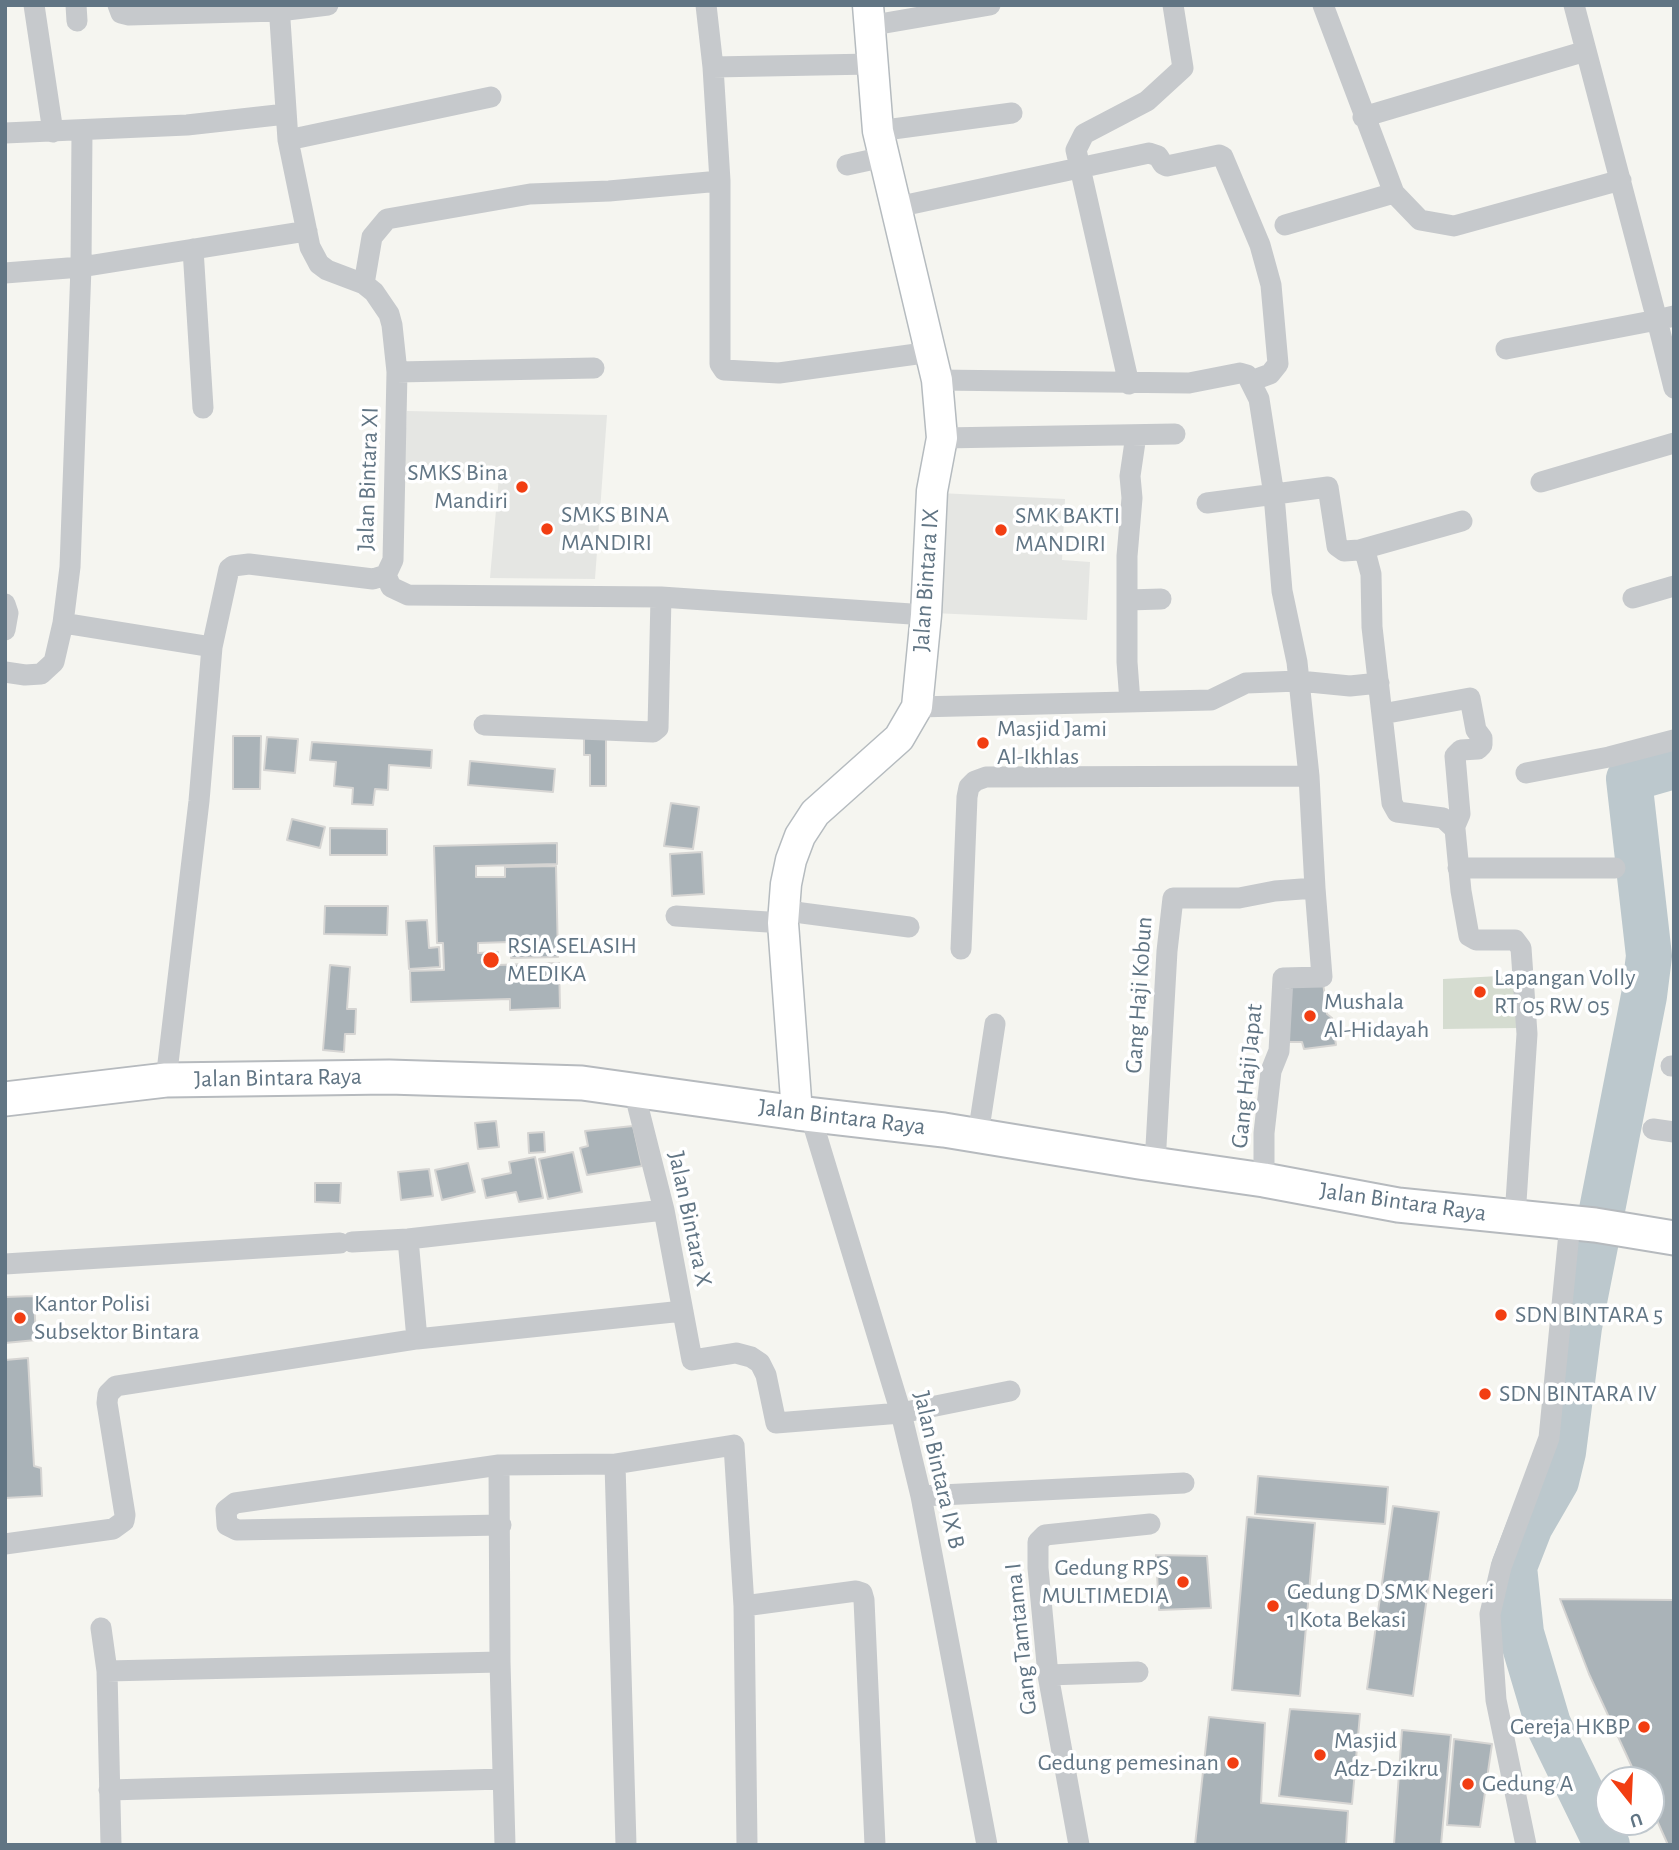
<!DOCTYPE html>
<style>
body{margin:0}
#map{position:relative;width:1679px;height:1850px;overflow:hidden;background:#f5f5f0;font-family:"Alegreya Sans",sans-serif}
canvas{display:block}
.frame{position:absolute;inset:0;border:7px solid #617584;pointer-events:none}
.north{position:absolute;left:1595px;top:1766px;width:70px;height:70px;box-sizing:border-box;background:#fff;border:2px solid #c0c8ce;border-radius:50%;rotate:162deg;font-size:19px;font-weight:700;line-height:28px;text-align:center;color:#617584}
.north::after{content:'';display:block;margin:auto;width:24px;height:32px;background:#f23e12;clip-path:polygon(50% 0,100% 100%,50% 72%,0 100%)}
</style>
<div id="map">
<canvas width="1679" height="1850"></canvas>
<div class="frame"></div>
<div class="north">U</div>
</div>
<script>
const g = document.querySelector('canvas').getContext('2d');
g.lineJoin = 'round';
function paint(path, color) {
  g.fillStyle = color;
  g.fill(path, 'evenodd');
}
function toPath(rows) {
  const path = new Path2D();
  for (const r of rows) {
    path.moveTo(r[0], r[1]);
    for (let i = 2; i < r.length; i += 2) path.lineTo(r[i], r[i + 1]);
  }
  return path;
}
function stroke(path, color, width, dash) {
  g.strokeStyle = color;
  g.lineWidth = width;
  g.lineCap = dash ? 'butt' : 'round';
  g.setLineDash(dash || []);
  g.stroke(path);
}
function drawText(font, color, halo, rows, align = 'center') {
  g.font = font + ' "Alegreya Sans",sans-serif';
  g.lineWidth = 7;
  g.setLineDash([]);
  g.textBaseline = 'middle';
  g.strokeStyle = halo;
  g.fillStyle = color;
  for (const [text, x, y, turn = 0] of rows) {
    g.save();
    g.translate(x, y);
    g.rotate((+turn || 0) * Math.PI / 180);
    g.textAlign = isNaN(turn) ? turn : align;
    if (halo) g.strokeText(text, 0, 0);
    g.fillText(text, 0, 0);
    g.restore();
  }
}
const built = toPath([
 [407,411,607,415,595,579,490,578,499,476,403,480],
 [939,493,1065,499,1062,560,1090,562,1087,620,933,613]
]);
const green = toPath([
 [1518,975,1519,1028,1443,1029,1443,979]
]);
const river = toPath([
 [1607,1845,1548,1724,1521,1633,1514,1567,1530,1526,1556,1481,1563,1452,1579,1327,1644,996,1649,956,1629,779,1674,766]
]);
const building = toPath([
 [233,736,261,736,260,789,233,789,233,736],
 [267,737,298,739,295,773,264,770,267,737],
 [584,738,606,738,606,786,590,786,590,755,584,755,584,738],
 [312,742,432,750,431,768,389,765,388,790,375,789,373,805,352,804,353,788,334,786,336,762,310,760,312,742],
 [470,761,555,769,553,792,468,785,470,761],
 [671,803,699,807,693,849,664,846,671,803],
 [292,819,325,827,320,848,287,840,292,819],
 [330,828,387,829,387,855,330,855,330,828],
 [557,843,557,864,476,866,476,877,505,877,505,867,556,866,558,957,511,958,510,942,478,943,478,953,498,952,498,965,559,963,560,1008,510,1010,510,999,411,1002,410,971,444,970,443,943,437,943,434,846,557,843],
 [702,852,704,894,672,896,670,854,702,852],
 [325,906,388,906,387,935,324,934,325,906],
 [427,920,429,948,439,947,440,967,409,969,406,921,427,920],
 [330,965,350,967,347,1009,356,1009,355,1034,345,1034,344,1052,323,1050,330,965],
 [1290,982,1323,982,1327,1014,1332,1018,1336,1045,1304,1049,1302,1042,1288,1042,1290,982],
 [496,1121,499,1147,478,1149,475,1123,496,1121],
 [633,1126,642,1166,587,1175,580,1148,588,1146,585,1131,633,1126],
 [544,1132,545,1152,529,1153,528,1133,544,1132],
 [573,1152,582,1192,548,1199,539,1159,573,1152],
 [535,1157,543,1198,519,1202,516,1192,486,1198,482,1179,511,1173,509,1162,535,1157],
 [468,1163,475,1192,442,1200,435,1170,468,1163],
 [429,1169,433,1196,401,1200,398,1172,429,1169],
 [315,1183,341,1183,340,1203,315,1202,315,1183],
 [34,1296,36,1340,5,1343,5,1297,34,1296],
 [28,1358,34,1466,41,1468,42,1496,5,1498,5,1360,28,1358],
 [1258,1476,1388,1487,1385,1524,1255,1514,1258,1476],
 [1393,1506,1439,1512,1413,1696,1367,1689,1393,1506],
 [1247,1517,1315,1523,1300,1696,1232,1690,1247,1517],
 [1156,1555,1207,1556,1211,1608,1159,1610,1156,1555],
 [1560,1599,1674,1600,1674,1845,1668,1845,1651,1807,1651,1780,1638,1780,1589,1674,1560,1599],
 [1290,1709,1360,1714,1352,1804,1279,1796,1290,1709],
 [1209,1717,1265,1723,1261,1803,1348,1811,1346,1845,1195,1845,1209,1717],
 [1402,1730,1451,1735,1441,1845,1394,1845,1402,1730],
 [1454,1739,1492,1744,1480,1827,1447,1825,1454,1739]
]);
const street = toPath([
 [34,5,53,132],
 [76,5,77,21],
 [118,5,121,13,129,15,279,11,328,5],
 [706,5,713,67,720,181,720,364,724,370,779,373,931,352],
 [1323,5,1394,193,1420,220,1454,226,1621,180],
 [868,26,990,5],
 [713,67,872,64],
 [1363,117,1586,51],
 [878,131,1012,113],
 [5,133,187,125,286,114],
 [288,140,491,97],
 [847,165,884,157],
 [897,207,1149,153,1158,156,1163,164,1167,166,1219,155,1223,157,1260,245,1271,285,1278,364,1270,374,1251,381],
 [1285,225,1394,193],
 [193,249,203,408],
 [5,273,81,267,307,231],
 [364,284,372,237,387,219,530,194,609,191,720,181],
 [1674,316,1657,320,1674,388],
 [1506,349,1657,320,1574,5],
 [397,372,594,368],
 [937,380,1189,383,1240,373,1247,375,1259,399,1274,495,1282,591,1297,662,1309,776,986,777,975,781,969,787,967,797,961,949],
 [1129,384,1076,150,1084,134,1147,101,1183,68,1173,5],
 [942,438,1175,434],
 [1541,482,1674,443],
 [1207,503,1328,487,1337,546,1344,551,1359,550,1366,555,1371,574,1372,627,1392,803,1397,812,1443,818,1455,829,1461,891,1469,936,1476,940,1515,940,1521,948,1527,1034,1515,1217],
 [1359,550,1462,521],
 [386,575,391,587,408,595,661,597,926,615],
 [1633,598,1674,586],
 [1128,600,1161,599],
 [5,604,8,613,5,630],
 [63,623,212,647],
 [5,672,25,675,41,674,54,662,63,623,70,567,81,267,82,131],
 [1130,702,1127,662,1127,556,1132,498,1130,476,1136,435],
 [917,707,1211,700,1246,683,1299,681,1350,686,1379,683],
 [1382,714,1470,698,1476,730,1482,738,1482,745,1478,749,1461,750,1455,756,1460,814,1454,828],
 [484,725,653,732,658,728,661,597],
 [1526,773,1609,757,1674,740],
 [1309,776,1315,888],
 [1458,868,1615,868],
 [784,908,802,913,909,927],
 [676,916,783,923],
 [1671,1066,1674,1066],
 [166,1080,199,801,212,647,229,569,233,566,249,564,373,579,386,575,393,560,397,372,392,325,389,314,374,292,364,284,327,270,319,264,310,247,288,140,279,5],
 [638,1089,638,1107,664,1210,692,1360,736,1353,751,1357,760,1363,766,1375,776,1423,901,1413,1010,1391],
 [810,1114,901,1413,921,1496,987,1845],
 [1653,1129,1674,1132],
 [978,1135,995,1024],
 [1155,1164,1167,951,1173,898,1239,898,1275,891,1315,888,1322,977,1283,978,1279,1051,1271,1071,1264,1133,1264,1180],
 [408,1239,417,1339],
 [352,1242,408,1239,664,1210],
 [5,1264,340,1243],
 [615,1464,626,1845],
 [499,1465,500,1662,505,1845],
 [921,1496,1184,1483],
 [501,1525,237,1530,227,1525,226,1510,235,1503,499,1465,615,1464,734,1445,744,1606,747,1845],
 [5,1544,113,1529,124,1521,125,1515,107,1403,108,1394,116,1386,417,1339,683,1311],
 [744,1606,856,1591,862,1593,864,1600,875,1845],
 [101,1628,107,1671,111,1845],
 [107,1671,500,1662],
 [1048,1675,1138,1672],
 [109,1790,503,1779],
 [1079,1845,1048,1675,1038,1568,1038,1542,1045,1535,1150,1524],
 [1526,1845,1496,1700,1490,1614,1501,1567,1549,1438,1570,1223]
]);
const secondary = toPath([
 [797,1113,783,923,786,884,791,860,800,836,815,813,899,738,917,707,926,615,932,491,942,438,937,380,878,131,868,5]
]);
const primary = toPath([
 [5,1099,166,1080,389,1077,582,1083,797,1113,944,1130,1139,1162,1264,1180,1398,1205,1595,1225,1674,1238]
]);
const markers = [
 [522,487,7,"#f23e12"],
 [547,529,7,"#f23e12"],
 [1001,530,7,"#f23e12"],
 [983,743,7,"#f23e12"],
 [491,960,9,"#f23e12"],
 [1480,992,7,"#f23e12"],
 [1310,1016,7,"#f23e12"],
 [1501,1315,7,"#f23e12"],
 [20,1318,7,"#f23e12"],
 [1485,1394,7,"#f23e12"],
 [1183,1582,7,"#f23e12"],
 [1273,1606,7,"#f23e12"],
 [1644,1727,7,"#f23e12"],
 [1320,1755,7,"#f23e12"],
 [1233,1763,7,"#f23e12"],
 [1468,1784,7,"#f23e12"]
];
const poiNames = [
 ["SMKS Bina",508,473,"right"],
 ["Mandiri",508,501,"right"],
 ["SMKS BINA",561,515],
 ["MANDIRI",561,543],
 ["SMK BAKTI",1015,516],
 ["MANDIRI",1015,544],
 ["Masjid Jami",997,729],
 ["Al-Ikhlas",997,757],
 ["RSIA SELASIH",507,946],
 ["MEDIKA",507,974],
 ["Lapangan Volly",1494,978],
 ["RT 05 RW 05",1494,1006],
 ["Mushala",1324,1002],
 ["Al-Hidayah",1324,1030],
 ["Kantor Polisi",34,1304],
 ["Subsektor Bintara",34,1332],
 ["SDN BINTARA 5",1515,1315],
 ["SDN BINTARA IV",1499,1394],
 ["Gedung RPS",1169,1568,"right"],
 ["MULTIMEDIA",1169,1596,"right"],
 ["Gedung D SMK Negeri",1287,1592],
 ["1 Kota Bekasi",1287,1620],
 ["Gereja HKBP",1630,1727,"right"],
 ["Masjid",1334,1741],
 ["Adz-Dzikru",1334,1769],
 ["Gedung pemesinan",1219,1763,"right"],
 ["Gedung A",1482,1784]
];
const streetNames = [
 ["Jalan Bintara XI",368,479,-88],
 ["Jalan Bintara IX",926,580,-86],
 ["Gang Haji Kobun",1139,995,-86],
 ["Gang Haji Japat",1247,1076,-84],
 ["Jalan Bintara Raya",278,1078,-1],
 ["Jalan Bintara Raya",842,1117,7],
 ["Jalan Bintara Raya",1403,1202,8],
 ["Jalan Bintara X",690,1219,78],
 ["Jalan Bintara IX B",939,1470,77],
 ["Gang Tamtama I",1021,1639,-96]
];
paint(built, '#e5e6e3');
paint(green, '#d5dcd0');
stroke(river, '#bcc8cd', 46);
paint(building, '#aab3b8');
stroke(building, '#d6d5d3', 2);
stroke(secondary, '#b5bbbf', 33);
stroke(primary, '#b6babe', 37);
stroke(street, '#c6c9cc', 21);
stroke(secondary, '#fff', 30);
stroke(primary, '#fff', 33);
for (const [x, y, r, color] of markers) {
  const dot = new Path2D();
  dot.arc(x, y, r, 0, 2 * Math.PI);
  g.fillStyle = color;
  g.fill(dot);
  stroke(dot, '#fff', 2.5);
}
drawText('24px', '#617584', '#fff', poiNames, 'left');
drawText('24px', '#617584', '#fff', streetNames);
</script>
